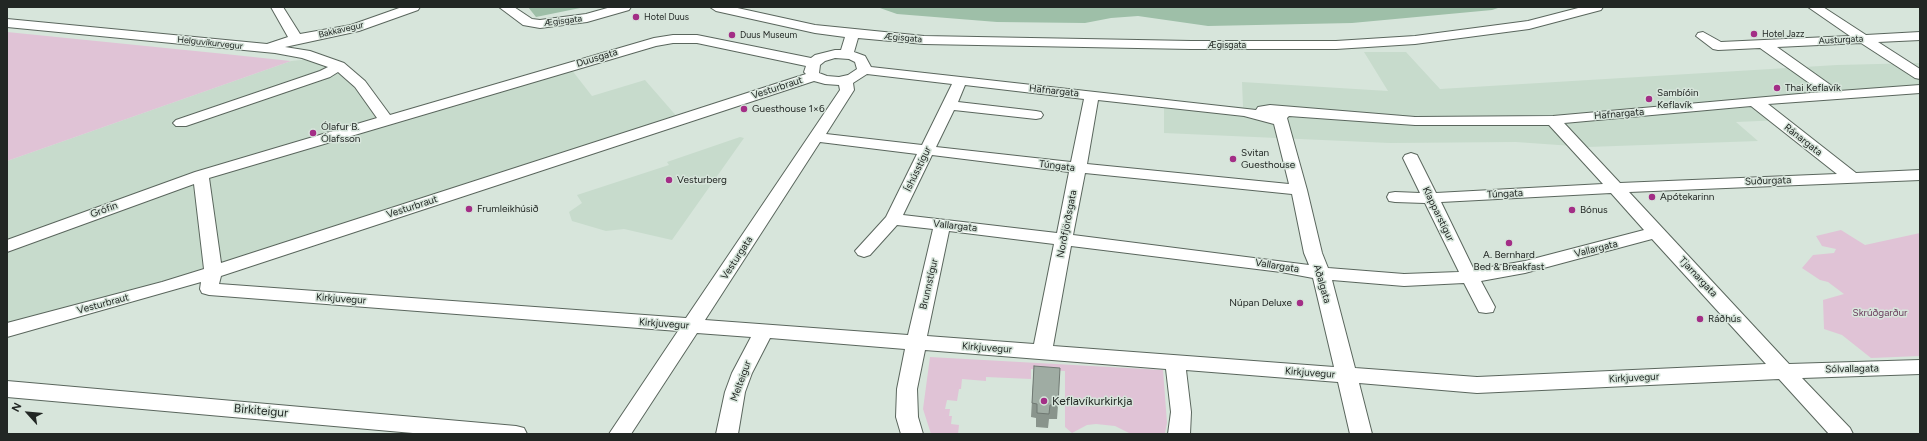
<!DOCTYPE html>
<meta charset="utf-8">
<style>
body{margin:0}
#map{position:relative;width:1927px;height:441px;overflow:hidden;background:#d7e5db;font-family:Figtree,sans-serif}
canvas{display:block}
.frame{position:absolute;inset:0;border:8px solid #222724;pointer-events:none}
.north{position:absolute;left:8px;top:393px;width:40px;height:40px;-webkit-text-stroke:3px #d7e5db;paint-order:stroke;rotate:297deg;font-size:11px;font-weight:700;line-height:16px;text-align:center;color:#222724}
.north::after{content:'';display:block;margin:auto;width:14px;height:18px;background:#222724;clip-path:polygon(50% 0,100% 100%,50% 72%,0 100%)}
</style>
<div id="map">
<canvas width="1927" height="441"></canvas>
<div class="frame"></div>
<div class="north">N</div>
</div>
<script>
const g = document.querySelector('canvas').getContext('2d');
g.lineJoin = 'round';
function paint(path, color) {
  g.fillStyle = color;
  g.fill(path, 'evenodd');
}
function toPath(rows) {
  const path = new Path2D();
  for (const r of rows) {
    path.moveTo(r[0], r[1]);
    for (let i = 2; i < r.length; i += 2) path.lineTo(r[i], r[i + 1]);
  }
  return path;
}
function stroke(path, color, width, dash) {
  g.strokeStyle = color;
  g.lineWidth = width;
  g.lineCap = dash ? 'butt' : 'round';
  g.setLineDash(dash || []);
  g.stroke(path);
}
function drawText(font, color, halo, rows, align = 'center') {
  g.font = font + ' Figtree,sans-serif';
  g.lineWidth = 3;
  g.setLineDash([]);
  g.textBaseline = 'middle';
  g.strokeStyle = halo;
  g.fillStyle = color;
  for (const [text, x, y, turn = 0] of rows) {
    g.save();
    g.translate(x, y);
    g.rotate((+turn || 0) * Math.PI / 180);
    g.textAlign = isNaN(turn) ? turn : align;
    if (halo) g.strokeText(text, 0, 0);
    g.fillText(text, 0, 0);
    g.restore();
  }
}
const built = toPath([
 [1364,52,1406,52,1440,89,1837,65,1920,63,1920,91,1762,103,1783,120,1736,122,1758,141,1587,147,1516,142,1390,143,1164,133,1164,101,1243,107,1242,82,1388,91],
 [321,58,339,66,386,120,571,69,592,96,645,80,679,119,167,287,7,330,7,161,291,61],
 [740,137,744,138,672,240,624,229,606,231,572,221,569,212,582,203,577,195,669,165,667,162]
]);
const green = toPath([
 [7,32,225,54,291,61,7,161],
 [1841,230,1865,245,1920,233,1920,356,1871,358,1842,335,1824,329,1823,300,1844,294,1828,282,1820,280,1802,268,1813,255,1834,253,1836,249,1822,246,1816,236],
 [930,357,1163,370,1167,423,1165,433,1164,434,1131,434,1115,426,1096,424,1087,425,1072,433,1065,427,1065,371,1031,369,1031,379,986,377,986,381,962,379,961,389,959,389,957,401,947,400,945,409,950,409,949,416,952,416,951,424,959,425,958,434,931,434,923,409]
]);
const water = toPath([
 [528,7,585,7,536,17],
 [877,7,1501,7,1492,10,1352,23,1208,26,1138,16,1111,18,1085,23,997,22,897,14]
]);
const minor = toPath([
 [271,7,283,7,300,34,351,25,402,7,420,7,418,10,359,31,285,47,310,51,344,63,365,81,390,115,654,38,673,35,697,35,811,58,815,55,835,50,841,50,845,37,815,33,716,11,710,7,733,7,815,25,924,36,1191,41,1336,41,1415,36,1528,21,1582,7,1603,7,1601,10,1529,29,1415,44,1336,49,1191,49,924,44,858,38,854,52,865,56,871,67,1256,110,1258,107,1270,105,1415,117,1553,116,1822,92,1760,48,1718,50,1713,49,1696,36,1698,33,1703,32,1721,42,1850,36,1808,7,1823,7,1866,35,1920,32,1920,40,1878,42,1920,69,1920,79,1915,78,1861,43,1777,47,1839,91,1920,85,1920,93,1768,104,1856,173,1920,170,1920,180,1629,192,1789,364,1920,360,1920,374,1802,378,1850,428,1853,434,1829,434,1779,379,1477,393,1359,383,1372,434,1350,434,1338,382,1186,370,1191,412,1190,434,1168,434,1171,412,1166,369,925,350,917,389,918,417,923,434,901,434,896,417,897,389,905,349,770,338,752,373,745,392,738,434,716,434,725,392,732,373,751,337,697,333,631,434,609,434,678,331,209,295,202,293,200,289,201,282,7,337,7,323,162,282,204,269,194,184,7,252,7,240,195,172,377,118,355,87,338,72,330,77,186,126,176,126,173,123,176,120,320,71,328,67,302,58,275,53,7,27,7,19,267,44,288,37,271,7],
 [673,43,697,43,806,66,804,72,806,74,221,263,209,178,656,46,673,43],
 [835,58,849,59,855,62,857,69,848,75,839,77,827,76,819,73,820,65,825,61,835,58],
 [867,74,952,84,922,145,826,134,854,90,853,83,867,74],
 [814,81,825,84,839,85,840,90,686,318,219,284,221,276,814,81],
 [965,85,1084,99,1071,162,936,147,954,110,1036,119,1041,118,1043,115,1041,112,1036,111,958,102,965,85],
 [1098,100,1244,116,1274,124,1289,184,1087,164,1098,100],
 [1751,106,1837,174,1620,183,1564,123,1751,106],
 [1289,116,1415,125,1549,125,1603,184,1436,193,1417,155,1411,153,1405,155,1403,158,1420,193,1395,192,1389,193,1387,197,1389,201,1395,202,1425,203,1459,272,1404,274,1328,268,1322,253,1307,190,1287,118,1289,116],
 [820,142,917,154,886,217,855,251,858,255,864,257,870,255,897,225,933,229,908,335,705,320,820,142],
 [932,155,1069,172,1057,233,903,215,932,155],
 [1085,173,1292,194,1304,253,1309,265,1073,235,1085,173],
 [1611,193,1644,230,1525,261,1474,270,1441,202,1611,193],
 [949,231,1054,244,1034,344,927,336,949,231],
 [1652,239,1766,364,1477,377,1355,368,1332,280,1404,286,1464,283,1479,312,1486,313,1493,312,1495,307,1481,281,1525,273,1652,239],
 [1071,246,1281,272,1313,278,1334,367,1053,346,1071,246],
 [499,7,514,7,532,19,540,20,586,14,611,7,631,7,629,10,587,22,540,28,523,25,499,7],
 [7,381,516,426,524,428,527,434,424,434,7,397,7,381]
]);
const wall = toPath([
 [1034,366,1058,405,1057,419,1049,419,1048,428,1036,427,1036,418,1031,417]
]);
const building = toPath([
 [1034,366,1060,368,1058,405,1050,405,1049,414,1037,413,1037,404,1032,403,1034,366]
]);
const markers = [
 [636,17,4,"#a32e86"],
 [1754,34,4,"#a32e86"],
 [732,35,4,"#a32e86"],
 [1777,88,4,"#a32e86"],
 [1649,99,4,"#a32e86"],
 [744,109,4,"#a32e86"],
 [313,133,4,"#a32e86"],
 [1233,159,4,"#a32e86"],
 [669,180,4,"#a32e86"],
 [1652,197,4,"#a32e86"],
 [469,209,4,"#a32e86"],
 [1572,210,4,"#a32e86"],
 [1509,243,4,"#a32e86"],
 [1300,303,4,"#a32e86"],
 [1700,319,4,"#a32e86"],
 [1044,401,4,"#a32e86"]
];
const farPoinames = [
 ["Hotel Duus",644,17],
 ["Hotel Jazz",1762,34],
 ["Duus Museum",740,35]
];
const farStreetnames = [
 ["Ægisgata",563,21,-7],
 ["Bakkavegur",341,30,-13],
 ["Ægisgata",903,38,5],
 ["Austurgata",1841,40,-3],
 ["Helguvíkurvegur",210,43,6],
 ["Ægisgata",1227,45]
];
const streetNames = [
 ["Duusgata",597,58,-17],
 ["Vesturbraut",777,88,-18],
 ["Hafnargata",1054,91,6],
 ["Hafnargata",1619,114,-5],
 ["Ránargata",1803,140,38],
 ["Túngata",1057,166,7],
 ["Íshússtígur",918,169,-64],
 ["Suðurgata",1768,181,-2],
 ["Túngata",1505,194,-3],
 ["Vesturbraut",412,207,-18],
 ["Grófin",104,210,-20],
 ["Klapparstígur",1438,214,64],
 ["Norðfjörðsgata",1067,224,-79],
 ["Vallargata",955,226,6],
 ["Vallargata",1596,249,-14],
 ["Vesturgata",737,258,-57],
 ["Vallargata",1277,266,9],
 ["Tjarnargata",1698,277,47],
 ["Brunnstígur",929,284,-77],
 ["Aðalgata",1322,284,74],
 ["Kirkjuvegur",341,299,4],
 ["Vesturbraut",103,304,-15],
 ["Kirkjuvegur",664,324,4],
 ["Kirkjuvegur",987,348,4],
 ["Sólvallagata",1852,369,-1],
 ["Kirkjuvegur",1310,373,4],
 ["Kirkjuvegur",1634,378,-3],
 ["Melteigur",741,381,-70]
];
const poiNames = [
 ["Thai Keflavík",1785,88],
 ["Sambíóin",1657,93],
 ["Keflavík",1657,105],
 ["Guesthouse 1×6",752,109],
 ["Ólafur B.",321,127],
 ["Ólafsson",321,139],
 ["Svitan",1241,153],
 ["Guesthouse",1241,165],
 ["Vesturberg",677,180],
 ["Apótekarinn",1660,197],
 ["Frumleikhúsið",477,209],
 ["Bónus",1580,210],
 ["A. Bernhard",1509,255,"center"],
 ["Bed & Breakfast",1509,267,"center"],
 ["Núpan Deluxe",1292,303,"right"],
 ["Ráðhús",1708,319]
];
const parkNames = [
 ["Skrúðgarður",1880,313]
];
const nearPoinames = [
 ["Keflavíkurkirkja",1052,401]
];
const nearStreetnames = [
 ["Birkiteigur",261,411,5]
];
paint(built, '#c7dbcc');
paint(green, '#e0c3d6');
paint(water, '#9ebfa8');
stroke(minor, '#5a665d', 2);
paint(minor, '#fff');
paint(wall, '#89948c');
paint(building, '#9faca3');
stroke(building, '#6f7872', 1);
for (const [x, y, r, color] of markers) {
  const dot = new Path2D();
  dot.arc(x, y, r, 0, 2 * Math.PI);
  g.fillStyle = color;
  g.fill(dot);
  stroke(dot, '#d7e5db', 1.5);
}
drawText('9px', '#222724', '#d7e5db', farPoinames, 'left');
drawText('9px', '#222724', '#d7e5db', farStreetnames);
drawText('10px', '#222724', '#d7e5db', streetNames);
drawText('10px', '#222724', '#d7e5db', poiNames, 'left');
drawText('10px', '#6b3d5d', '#d7e5db', parkNames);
drawText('12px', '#222724', '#d7e5db', nearPoinames, 'left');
drawText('12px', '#222724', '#d7e5db', nearStreetnames);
</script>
